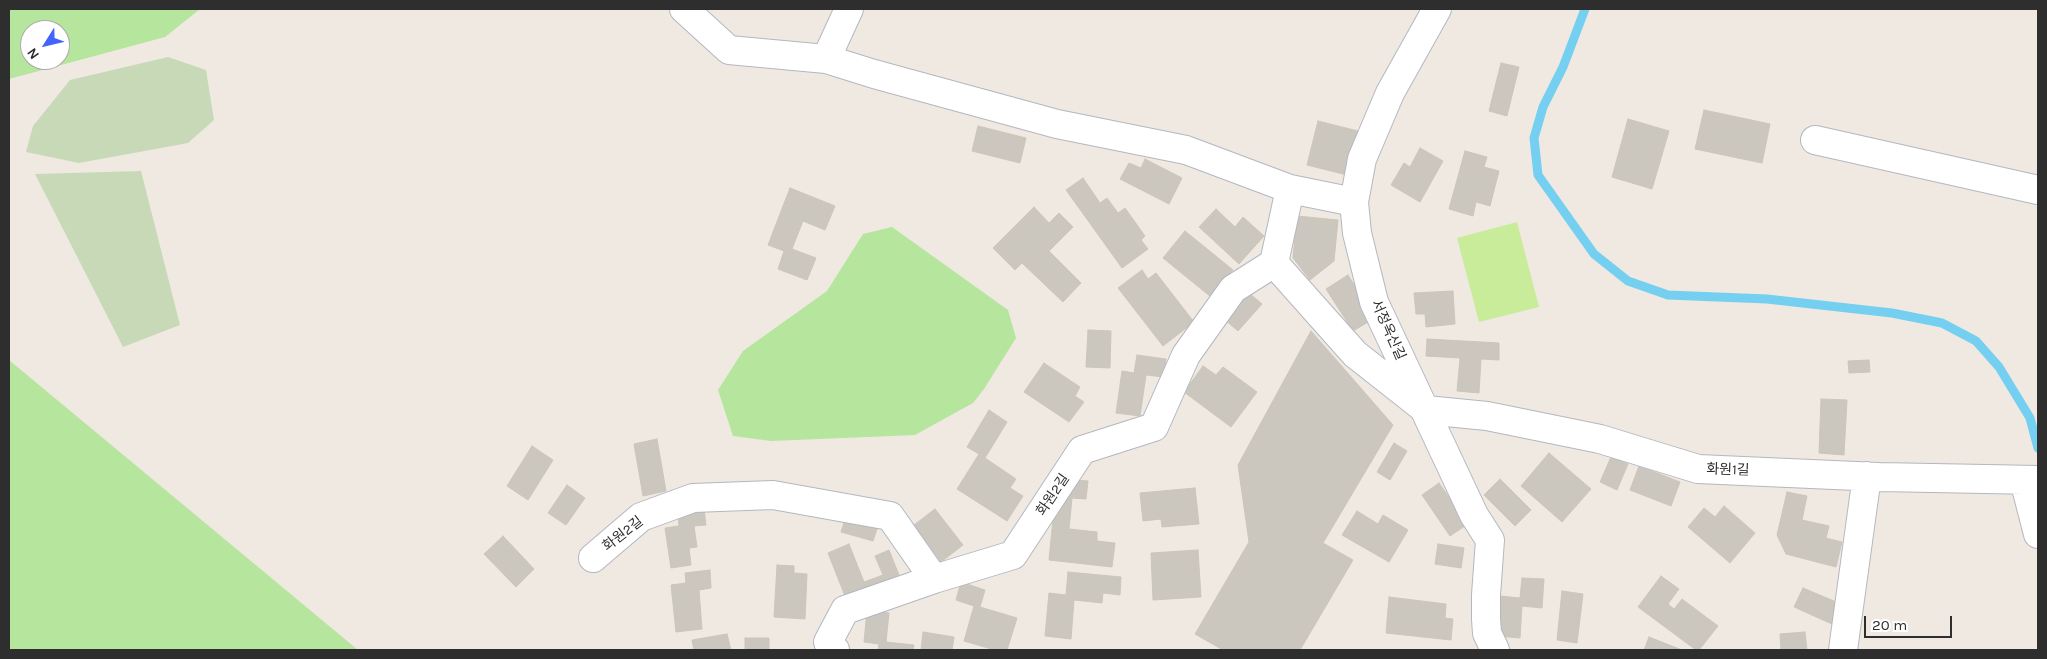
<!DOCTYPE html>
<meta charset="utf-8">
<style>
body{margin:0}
#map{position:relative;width:2047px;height:659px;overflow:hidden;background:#efe9e1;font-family:Karla,sans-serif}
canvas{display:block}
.frame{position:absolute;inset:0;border:10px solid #2e2e2e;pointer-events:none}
.north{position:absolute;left:20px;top:20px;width:50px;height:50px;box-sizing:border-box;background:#fff;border:1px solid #ababab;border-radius:50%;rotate:234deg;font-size:14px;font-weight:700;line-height:20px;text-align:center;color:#2e2e2e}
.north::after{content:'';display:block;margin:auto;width:18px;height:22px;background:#4264fb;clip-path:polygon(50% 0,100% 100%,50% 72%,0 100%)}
.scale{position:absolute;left:1864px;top:616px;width:88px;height:22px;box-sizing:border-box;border:2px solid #2e2e2e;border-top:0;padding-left:6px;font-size:15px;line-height:18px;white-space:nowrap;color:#2e2e2e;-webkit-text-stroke:4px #fff;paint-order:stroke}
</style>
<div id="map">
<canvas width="2047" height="659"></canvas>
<div class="frame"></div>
<div class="north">N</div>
<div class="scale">20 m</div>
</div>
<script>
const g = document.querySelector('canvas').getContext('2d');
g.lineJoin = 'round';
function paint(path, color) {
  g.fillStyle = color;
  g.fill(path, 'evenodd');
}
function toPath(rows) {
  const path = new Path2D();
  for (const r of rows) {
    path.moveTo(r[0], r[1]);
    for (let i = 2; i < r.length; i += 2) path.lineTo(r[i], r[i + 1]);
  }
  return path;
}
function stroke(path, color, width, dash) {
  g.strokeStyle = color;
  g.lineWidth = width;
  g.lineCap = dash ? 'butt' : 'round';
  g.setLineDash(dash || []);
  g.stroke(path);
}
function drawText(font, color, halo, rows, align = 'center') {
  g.font = font + ' Karla,"Noto Sans KR",sans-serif';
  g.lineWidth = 5;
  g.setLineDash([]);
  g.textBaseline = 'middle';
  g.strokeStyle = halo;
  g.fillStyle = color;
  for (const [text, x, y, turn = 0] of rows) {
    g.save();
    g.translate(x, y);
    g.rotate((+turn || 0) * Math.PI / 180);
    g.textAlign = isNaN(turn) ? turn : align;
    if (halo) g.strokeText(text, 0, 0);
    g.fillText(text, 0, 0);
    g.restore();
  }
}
const green = toPath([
 [9,9,200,9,165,37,9,79],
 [30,30,60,30,60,60,30,60],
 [892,227,1008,310,1016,338,984,389,973,403,915,435,771,441,733,436,718,390,743,351,827,291,863,234],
 [9,360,358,650,9,650]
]);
const cemetery = toPath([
 [168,57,206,70,214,120,188,143,79,163,26,152,33,126,70,80],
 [141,171,180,325,123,347,35,174]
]);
const pitch = toPath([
 [1517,222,1539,307,1479,322,1457,238]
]);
const stream = toPath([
 [1585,9,1563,67,1543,107,1534,138,1538,175,1594,254,1628,281,1668,295,1767,299,1892,313,1942,323,1976,341,1999,367,2030,418,2038,448]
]);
const building = toPath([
 [1501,63,1519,67,1507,116,1489,111,1501,63],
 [1704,110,1770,124,1762,163,1695,149,1704,110],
 [1628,119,1669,131,1652,189,1612,177,1628,119],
 [1318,121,1358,131,1347,175,1307,165,1318,121],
 [978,126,1026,138,1020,163,972,151,978,126],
 [1420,148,1443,161,1420,202,1391,185,1404,163,1410,167,1420,148],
 [1465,151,1487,157,1484,167,1499,171,1490,206,1476,202,1473,216,1449,209,1465,151],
 [1145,159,1182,178,1169,204,1120,179,1129,163,1141,168,1145,159],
 [1083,178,1100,203,1107,198,1118,213,1125,208,1145,236,1141,240,1148,249,1122,268,1066,190,1083,178],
 [790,188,835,206,825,230,803,221,792,249,816,258,807,280,778,269,784,251,768,245,790,188],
 [1034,207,1049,223,1059,213,1073,227,1049,251,1081,283,1063,302,1022,263,1015,270,993,248,1034,207],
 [1216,209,1235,227,1243,217,1264,236,1239,264,1199,227,1216,209],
 [1297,216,1338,220,1334,261,1310,280,1293,258,1297,216],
 [1185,231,1233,270,1211,297,1163,258,1185,231],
 [1142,270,1148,279,1156,273,1194,322,1163,346,1118,288,1142,270],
 [1348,275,1375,318,1353,331,1326,289,1348,275],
 [1453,291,1455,324,1426,327,1425,314,1416,314,1414,293,1453,291],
 [1249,293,1262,304,1238,331,1225,320,1249,293],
 [1088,330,1111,331,1110,368,1086,367,1088,330],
 [1311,331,1393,425,1323,543,1353,560,1300,650,1223,650,1195,634,1249,542,1238,465,1311,331],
 [1427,339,1499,343,1499,360,1481,359,1479,393,1457,391,1460,358,1426,356,1427,339],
 [1137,355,1166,359,1164,377,1146,375,1140,416,1116,413,1122,371,1134,373,1137,355],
 [1869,360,1870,372,1849,373,1848,361,1869,360],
 [1044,363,1080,387,1075,396,1084,402,1069,422,1024,392,1044,363],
 [1203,366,1216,375,1223,367,1257,392,1231,427,1184,392,1203,366],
 [1821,399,1847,400,1844,455,1819,453,1821,399],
 [989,410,1007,422,985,458,1016,479,1010,488,1023,496,1007,521,957,489,979,454,967,447,989,410],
 [657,439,666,491,643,496,634,444,657,439],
 [1394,443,1407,451,1390,480,1377,472,1394,443],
 [532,446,553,460,528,500,507,486,532,446],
 [1549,453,1591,489,1562,522,1521,486,1549,453],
 [1611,457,1628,464,1617,490,1600,482,1611,457],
 [1639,466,1680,482,1671,506,1630,490,1639,466],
 [1500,479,1531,510,1515,526,1484,495,1500,479],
 [1075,480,1088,481,1086,499,1072,498,1069,529,1097,532,1097,541,1115,543,1112,567,1049,560,1055,499,1075,480],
 [1439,483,1468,524,1450,536,1422,495,1439,483],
 [567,485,585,498,566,525,548,513,567,485],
 [1195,488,1199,524,1162,527,1161,519,1143,521,1140,493,1195,488],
 [1787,492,1807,496,1802,520,1829,526,1826,538,1842,542,1836,567,1786,554,1777,535,1787,492],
 [1724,506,1755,533,1730,563,1688,527,1704,508,1715,517,1724,506],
 [704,509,706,525,694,526,697,547,689,548,691,565,671,568,665,528,679,526,678,513,704,509],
 [935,509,963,545,941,562,914,525,935,509],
 [1357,511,1378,524,1383,515,1408,530,1389,562,1342,535,1357,511],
 [845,520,877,529,873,541,841,532,845,520],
 [503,536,534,569,516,587,484,554,503,536],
 [849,544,864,582,883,575,875,556,889,550,899,575,845,596,828,553,849,544],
 [1438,544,1464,548,1461,568,1435,564,1438,544],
 [1198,550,1201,597,1153,600,1151,553,1198,550],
 [777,565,794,566,794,573,807,574,805,619,774,617,777,565],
 [710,570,711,588,699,590,702,629,676,632,671,585,686,583,685,573,710,570],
 [1068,572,1121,577,1120,595,1103,593,1102,603,1074,600,1071,639,1045,636,1049,593,1066,595,1068,572],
 [1661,576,1679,589,1668,604,1674,609,1682,599,1718,626,1699,650,1696,650,1638,607,1661,576],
 [1522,578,1544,579,1542,608,1522,606,1520,638,1497,636,1500,596,1520,598,1522,578],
 [961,582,985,590,980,607,1017,618,1007,650,995,650,964,641,974,606,956,600,961,582],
 [1803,588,1841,604,1832,624,1794,607,1803,588],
 [1562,591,1583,594,1577,643,1557,640,1562,591],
 [1389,597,1446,604,1445,618,1453,619,1451,640,1386,633,1389,597],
 [867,610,889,613,886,642,914,645,913,650,878,650,879,644,864,642,867,610],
 [923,632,954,637,952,650,921,650,923,632],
 [1805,632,1807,650,1781,650,1780,634,1805,632],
 [727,634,731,650,694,650,692,640,727,634],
 [1649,637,1682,650,1644,650,1649,637],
 [745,638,769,638,769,650,745,650,745,638]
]);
const minor = toPath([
 [684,9,729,50,826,59,874,74,1057,124,1186,150,1290,189,1354,202],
 [1437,9,1390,93,1362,159,1354,202,1357,233,1374,302,1474,515,1490,540,1486,595,1486,619,1487,633,1495,650],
 [826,59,849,9],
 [1815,140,2038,190],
 [1274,263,1290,189],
 [1426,410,1487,416,1600,439,1698,469,1879,477,2038,480],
 [2024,480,2038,534],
 [593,558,641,517,693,498,773,495,890,516,934,579,1013,555,1082,450,1154,427,1186,355,1233,289,1274,263,1355,354,1426,410],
 [835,650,828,642,845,610,934,579],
 [1843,650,1867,476]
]);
const streetNames = [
 ["서정옥산길",1388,330,66],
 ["화원1길",1728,470,2],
 ["화원2길",1053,495,-56],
 ["화원2길",623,534,-38]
];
paint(green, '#b6e59e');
paint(cemetery, '#c8d9b8');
paint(pitch, '#c9ec9a');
stroke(stream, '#75cff0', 9);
paint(building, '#cbc7bf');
stroke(building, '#cbc5ba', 1);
stroke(minor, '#b4b7c1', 30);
stroke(minor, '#fff', 28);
drawText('14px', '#2e2e2e', '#fff', streetNames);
</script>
